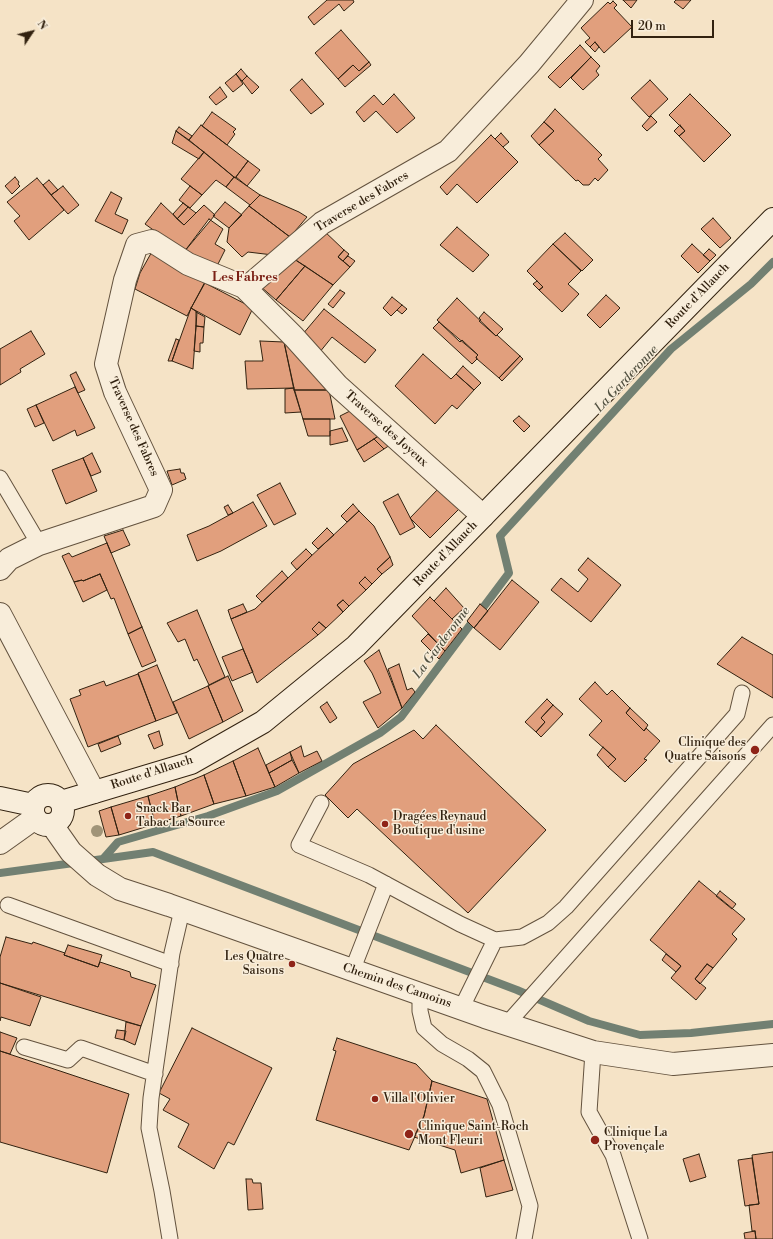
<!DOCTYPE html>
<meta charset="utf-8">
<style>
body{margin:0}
#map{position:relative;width:773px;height:1239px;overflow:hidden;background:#f5e3c6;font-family:"Libre Bodoni",serif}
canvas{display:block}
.north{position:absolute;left:12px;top:12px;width:40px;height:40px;-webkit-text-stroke:3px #f8edda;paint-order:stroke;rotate:55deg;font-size:11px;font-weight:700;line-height:16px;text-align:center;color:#322210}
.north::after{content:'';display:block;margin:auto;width:14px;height:18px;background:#322210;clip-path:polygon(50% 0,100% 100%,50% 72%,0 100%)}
.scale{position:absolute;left:631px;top:20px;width:83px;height:18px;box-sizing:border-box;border:2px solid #322210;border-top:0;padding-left:5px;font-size:12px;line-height:14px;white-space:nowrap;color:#322210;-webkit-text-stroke:3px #f8edda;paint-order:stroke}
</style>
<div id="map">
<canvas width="773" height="1239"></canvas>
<div class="north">N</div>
<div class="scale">20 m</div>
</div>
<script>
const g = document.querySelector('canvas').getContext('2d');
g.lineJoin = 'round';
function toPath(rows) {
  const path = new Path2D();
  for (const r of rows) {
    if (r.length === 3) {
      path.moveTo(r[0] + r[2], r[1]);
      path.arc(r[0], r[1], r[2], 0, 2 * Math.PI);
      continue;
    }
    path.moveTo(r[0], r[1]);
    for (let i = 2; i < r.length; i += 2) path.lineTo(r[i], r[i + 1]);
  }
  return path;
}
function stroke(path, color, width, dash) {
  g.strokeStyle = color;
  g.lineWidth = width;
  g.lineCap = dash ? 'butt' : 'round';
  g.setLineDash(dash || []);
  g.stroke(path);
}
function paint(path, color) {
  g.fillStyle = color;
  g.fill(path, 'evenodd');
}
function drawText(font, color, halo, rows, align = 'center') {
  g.font = font + ' "Libre Bodoni",serif';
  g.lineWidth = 3;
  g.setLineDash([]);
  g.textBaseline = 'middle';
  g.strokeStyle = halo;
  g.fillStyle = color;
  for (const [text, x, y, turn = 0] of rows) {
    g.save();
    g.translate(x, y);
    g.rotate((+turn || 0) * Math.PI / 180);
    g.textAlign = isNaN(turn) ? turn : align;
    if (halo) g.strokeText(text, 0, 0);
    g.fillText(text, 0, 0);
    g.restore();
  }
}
const stream = toPath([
 [103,859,153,852,517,990,589,1021,640,1035,691,1033,773,1024],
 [0,873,103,859,118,842,208,816,277,791,380,733,401,717,509,573,500,536,671,349,751,284,773,262]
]);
const building = toPath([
 [327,0,353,0,354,2,344,11,339,4,314,25,308,17,327,0],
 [623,0,637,0,631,8,623,0],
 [676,0,691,0,683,9,674,2,676,0],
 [613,1,617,5,614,8,632,27,604,53,595,42,590,47,585,42,590,38,581,28,608,2,610,4,613,1],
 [341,30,369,62,359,71,353,65,338,79,315,53,341,30],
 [595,42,599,47,595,52,590,47,595,42],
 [580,45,591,57,560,88,548,77,580,45],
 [591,57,600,66,596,71,599,75,583,90,571,78,591,57],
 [369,62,371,65,345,87,338,79,353,65,359,71,369,62],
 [241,69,247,76,242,81,236,74,241,69],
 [236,74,243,84,233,92,225,83,236,74],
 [247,76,259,87,252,94,242,81,247,76],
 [302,79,324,104,311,114,290,90,302,79],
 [650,80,668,99,649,117,631,98,650,80],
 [220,87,227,97,216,105,209,97,220,87],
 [394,94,415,118,397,133,376,111,364,122,356,112,374,95,383,105,394,94],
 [690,94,731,135,704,162,679,136,685,131,669,115,690,94],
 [555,109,602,155,598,159,608,170,598,181,595,178,589,185,583,185,578,180,576,181,539,145,554,131,544,122,555,109],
 [212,112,236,129,233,132,235,134,227,145,202,126,212,112],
 [651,116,657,122,647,131,642,126,651,116],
 [544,122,554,131,539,145,531,136,544,122],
 [201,125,248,161,235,178,189,140,201,125],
 [680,125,685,131,679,136,674,131,680,125],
 [179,127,192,136,189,140,176,131,179,127],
 [176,131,204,152,199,159,172,143,176,131],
 [501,133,509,142,503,147,495,139,501,133],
 [491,135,518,162,477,203,457,184,447,195,440,187,491,135],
 [204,152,234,177,226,187,216,180,202,195,181,179,204,152],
 [248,161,260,170,247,186,236,177,248,161],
 [15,177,19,182,18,184,20,186,12,194,5,186,15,177],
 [234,177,260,195,250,205,226,187,234,177],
 [37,178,64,210,29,240,14,221,20,216,7,202,37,178],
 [49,180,58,190,51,195,43,185,49,180],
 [63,186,79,205,68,214,51,195,63,186],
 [190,186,202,195,190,208,179,200,190,186],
 [111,192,122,198,115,214,128,220,122,234,95,221,111,192],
 [260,195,299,212,307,217,290,237,249,206,260,195],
 [225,202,242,215,229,228,213,216,225,202],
 [161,203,184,225,204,205,215,215,184,252,145,224,161,203],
 [183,203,188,207,177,219,173,214,183,203],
 [249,206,290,237,273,255,248,252,242,257,227,242,229,228,249,206],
 [188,207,196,213,184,225,177,219,188,207],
 [713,218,731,238,720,248,701,229,713,218],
 [209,219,223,229,215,244,225,250,217,266,184,252,209,219],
 [457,227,489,255,473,272,440,245,457,227],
 [322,229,344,250,338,257,350,267,333,285,291,257,322,229],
 [565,233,593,260,582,271,553,244,565,233],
 [553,244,581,271,568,284,579,294,562,312,539,290,543,287,527,271,553,244],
 [692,244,710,261,698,273,681,256,692,244],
 [154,248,207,278,187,316,135,289,140,273,154,248],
 [709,249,716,255,710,261,703,255,709,249],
 [344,250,349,254,343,261,338,257,344,250],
 [348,256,355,261,350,267,343,261,348,256],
 [291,257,305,266,276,300,260,286,291,257],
 [305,266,333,285,303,321,276,300,305,266],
 [537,281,543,287,539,290,533,284,537,281],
 [205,283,253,308,240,335,191,308,205,283],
 [340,290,345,293,333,308,328,304,340,290],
 [606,295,620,308,600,328,587,315,606,295],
 [392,297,402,305,391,316,383,308,392,297],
 [457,298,496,336,497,335,520,356,499,378,477,359,476,357,478,355,462,340,460,342,437,320,457,298],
 [402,305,407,309,402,314,397,310,402,305],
 [191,308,197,312,193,369,172,361,191,308],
 [324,309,376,350,365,363,332,337,319,353,302,335,324,309],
 [196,312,205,317,204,327,196,326,196,312],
 [484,312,503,329,496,336,479,321,481,320,479,318,484,312],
 [439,322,478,355,476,357,477,359,472,364,433,328,439,322],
 [196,326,204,327,203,343,200,343,200,352,194,351,196,326],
 [31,331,45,354,20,369,21,372,0,385,0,349,31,331],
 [176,339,179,340,172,361,168,361,176,339],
 [260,341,284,342,294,388,247,389,245,361,263,361,260,341],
 [284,342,329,390,294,390,284,342],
 [423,354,451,379,456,374,474,390,457,409,452,405,435,424,395,386,423,354],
 [520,356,523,359,502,381,499,378,520,356],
 [463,366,481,383,474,390,456,374,463,366],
 [76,372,85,390,78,393,70,375,76,372],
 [75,387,95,428,77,436,75,430,53,441,36,405,75,387],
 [294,388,301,412,285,413,285,389,294,388],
 [294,390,329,390,335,419,303,419,294,390],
 [36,405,44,423,35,427,27,409,36,405],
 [356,408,383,433,357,450,340,416,356,408],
 [519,416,530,426,524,432,513,421,519,416],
 [303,419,330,419,330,436,308,436,303,419],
 [342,428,348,441,330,445,330,431,342,428],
 [383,433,393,443,384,449,374,439,383,433],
 [374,439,384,449,364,462,357,450,374,439],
 [92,453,101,472,91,476,83,458,92,453],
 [83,458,97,491,66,504,52,470,83,458],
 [180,469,181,473,184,473,186,479,172,485,167,471,180,469],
 [280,483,296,514,274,525,257,495,280,483],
 [440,487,461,507,430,538,410,518,440,487],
 [398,494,415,527,400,535,383,502,398,494],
 [253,502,267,526,221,551,197,561,187,535,209,526,253,502],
 [353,504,359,511,347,522,341,516,353,504],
 [228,505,233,513,228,515,224,507,228,505],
 [359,511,374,526,390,557,377,569,382,574,372,584,365,577,359,583,366,590,349,606,343,600,337,605,343,612,326,628,319,622,312,629,318,635,257,683,231,619,255,609,359,511],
 [327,528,334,535,318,549,312,543,327,528],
 [123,530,130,545,111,553,104,536,123,530],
 [107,543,142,627,128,634,114,598,111,599,100,574,83,581,82,580,74,582,62,556,69,553,72,557,107,543],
 [306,549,312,555,297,570,291,563,306,549],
 [390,557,393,565,382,574,377,569,390,557],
 [588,558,621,585,591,622,551,590,561,578,578,592,588,579,578,570,588,558],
 [282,571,288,578,262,602,256,596,282,571],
 [100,574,107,590,83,602,74,582,82,580,83,581,100,574],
 [365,577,372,584,366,590,359,583,365,577],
 [512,580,539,602,500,650,474,628,512,580],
 [446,588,464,608,452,619,434,601,446,588],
 [430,597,462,629,445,651,412,616,430,597],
 [343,600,349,606,343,612,337,605,343,600],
 [243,604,247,612,231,619,228,610,243,604],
 [480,604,488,611,474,628,467,621,480,604],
 [197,610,225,677,209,685,197,659,194,661,185,639,178,642,167,623,197,610],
 [319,622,326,628,318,635,312,629,319,622],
 [142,627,156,661,142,667,128,634,142,627],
 [428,634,445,651,439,659,421,641,428,634],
 [742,637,773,655,773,698,717,664,742,637],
 [243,649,253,672,232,681,222,657,243,649],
 [379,650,402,708,378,728,363,702,381,693,372,673,364,661,379,650],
 [399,664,407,690,412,688,415,692,402,708,388,669,399,664],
 [157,665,177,713,156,721,138,673,157,665],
 [138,674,156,721,88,747,70,699,81,695,79,690,104,681,106,686,138,674],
 [228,676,243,711,223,722,208,686,228,676],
 [595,682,607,695,612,690,630,708,626,713,644,731,646,728,660,741,644,759,647,760,625,782,608,767,616,759,589,735,602,721,579,699,595,682],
 [208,686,223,722,189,739,173,702,208,686],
 [547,699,553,705,541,718,545,722,536,732,525,722,547,699],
 [327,702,337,718,330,723,320,707,327,702],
 [553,705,563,714,541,737,536,732,545,722,541,718,553,705],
 [630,708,648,725,644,731,626,713,630,708],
 [436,725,546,830,468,913,357,809,348,818,325,795,353,764,414,730,423,739,436,725],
 [159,731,163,745,154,749,148,735,159,731],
 [118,736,121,744,101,752,98,744,118,736],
 [301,746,304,757,317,751,322,761,299,773,290,752,301,746],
 [603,747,616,759,608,767,597,755,603,747],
 [258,748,275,787,246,796,233,761,258,748],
 [290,752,292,760,269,773,266,765,290,752],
 [292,760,299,773,275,787,269,773,292,760],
 [233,761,246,796,214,804,204,775,233,761],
 [204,775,214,804,181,816,175,787,204,775],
 [175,787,181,816,155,824,148,796,175,787],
 [148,796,155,824,119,835,111,807,148,796],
 [111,807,119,835,106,837,99,811,111,807],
 [699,881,745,919,732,934,737,939,713,968,707,964,695,979,706,988,696,1000,671,978,681,966,650,940,699,881],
 [720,891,736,904,732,909,716,896,720,891],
 [6,937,32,944,33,942,65,953,64,955,98,967,100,962,130,972,131,977,156,985,141,1026,0,983,0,957,6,937],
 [68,945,102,955,98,967,64,955,68,945],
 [666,954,681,966,676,972,662,960,666,954],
 [707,964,713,968,700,984,695,979,707,964],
 [0,983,41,997,30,1026,1,1017,0,1021,0,983],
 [126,1022,141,1026,135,1045,124,1040,126,1022],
 [192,1028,272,1068,234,1145,228,1142,214,1169,178,1147,189,1124,163,1110,170,1099,159,1093,192,1028],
 [117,1030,126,1031,124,1040,115,1038,117,1030],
 [0,1032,17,1038,10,1054,0,1051,0,1032],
 [337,1038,416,1064,432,1081,424,1116,409,1150,316,1120,336,1051,333,1050,337,1038],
 [0,1051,129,1094,107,1173,0,1142,0,1051],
 [432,1081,487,1099,504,1160,461,1173,455,1150,414,1137,424,1116,432,1081],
 [773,1152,773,1239,756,1239,755,1231,752,1231,749,1205,759,1204,752,1155,773,1152],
 [699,1154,706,1177,690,1182,683,1159,699,1154],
 [752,1158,759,1204,745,1206,738,1160,752,1158],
 [504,1160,513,1190,486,1197,480,1168,504,1160],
 [246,1179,252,1179,253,1183,261,1183,263,1209,248,1210,246,1179],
 [755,1231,756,1239,745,1239,744,1233,755,1231]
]);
const service = toPath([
 [0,478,39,544],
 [321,803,299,845,369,875,460,924,495,940,522,937,548,923,566,907,737,714,742,693],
 [8,905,171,964],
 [352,971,386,884],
 [420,994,420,1011,424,1028,442,1044,468,1059,483,1071,500,1105,530,1206,524,1239],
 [461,1009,495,940],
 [507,1024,773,725],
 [24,1047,68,1060,81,1048,155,1074],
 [593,1052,589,1112,613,1155,640,1239],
 [170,1239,162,1191,149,1128,151,1098,172,953,182,910]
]);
const minor = toPath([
 [244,287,294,337,338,386,483,516],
 [0,569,9,559,39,544,154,506,161,490,115,392,106,364,125,280,137,245,152,241,188,264,244,287,252,283,322,223,448,151,529,64,582,0],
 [0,614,94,792],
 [0,843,35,818]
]);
const tertiary = toPath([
 [52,825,71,852,97,875,120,889,169,905,485,1017,593,1052,673,1064,773,1055]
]);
const secondary = toPath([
 [48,810,15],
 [0,798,33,805],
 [61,802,191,763,263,722,356,646,773,219]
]);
const trees = [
 [97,831]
];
const markers = [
 [755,750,5,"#8f2418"],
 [128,816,4,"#8f2418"],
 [385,824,4,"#8f2418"],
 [292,964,4,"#8f2418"],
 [375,1099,4,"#8f2418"],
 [409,1134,5,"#8f2418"],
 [595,1140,5,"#8f2418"]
];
const streetNames = [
 ["Traverse des Fabres",362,202,-31],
 ["Route d'Allauch",698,296,-46],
 ["Traverse des Fabres",133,427,66],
 ["Traverse des Joyeux",386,429,42],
 ["Route d'Allauch",446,554,-46],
 ["Route d'Allauch",152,773,-18],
 ["Chemin des Camoins",397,986,19]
];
const poiNames = [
 ["Clinique des",746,743,"right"],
 ["Quatre Saisons",746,757,"right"],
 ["Snack Bar",136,809],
 ["Tabac La Source",136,823],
 ["Dragées Reynaud",393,817],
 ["Boutique d'usine",393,831],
 ["Les Quatre",284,957,"right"],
 ["Saisons",284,971,"right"],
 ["Villa l'Olivier",383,1099],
 ["Clinique Saint-Roch",418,1127],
 ["Mont Fleuri",418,1141],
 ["Clinique La",604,1133],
 ["Provençale",604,1147]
];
const neighbourhoodNames = [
 ["Les Fabres",245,278]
];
const waterNames = [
 ["La Garderonne",627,379,-47],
 ["La Garderonne",442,643,-53]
];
stroke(stream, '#728072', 8);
paint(building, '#e19f7d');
stroke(building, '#322210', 1);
stroke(service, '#63523e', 17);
stroke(minor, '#63523e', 24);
stroke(tertiary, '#63523e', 24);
stroke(secondary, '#322210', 24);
stroke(service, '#f8edda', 15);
stroke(minor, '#f8edda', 22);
stroke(tertiary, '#f8edda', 22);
stroke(secondary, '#f8edda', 22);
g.fillStyle = '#a09478';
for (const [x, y] of trees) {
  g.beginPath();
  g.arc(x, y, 6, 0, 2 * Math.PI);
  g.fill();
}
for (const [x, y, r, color] of markers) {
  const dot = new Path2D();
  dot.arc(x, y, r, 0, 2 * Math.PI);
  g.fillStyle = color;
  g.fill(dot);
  stroke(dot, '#f8edda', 1.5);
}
drawText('12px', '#322210', '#f8edda', streetNames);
drawText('12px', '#322210', '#f8edda', poiNames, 'left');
drawText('bold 13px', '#7a1f14', '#f8edda', neighbourhoodNames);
drawText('italic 13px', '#525141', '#f8edda', waterNames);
</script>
